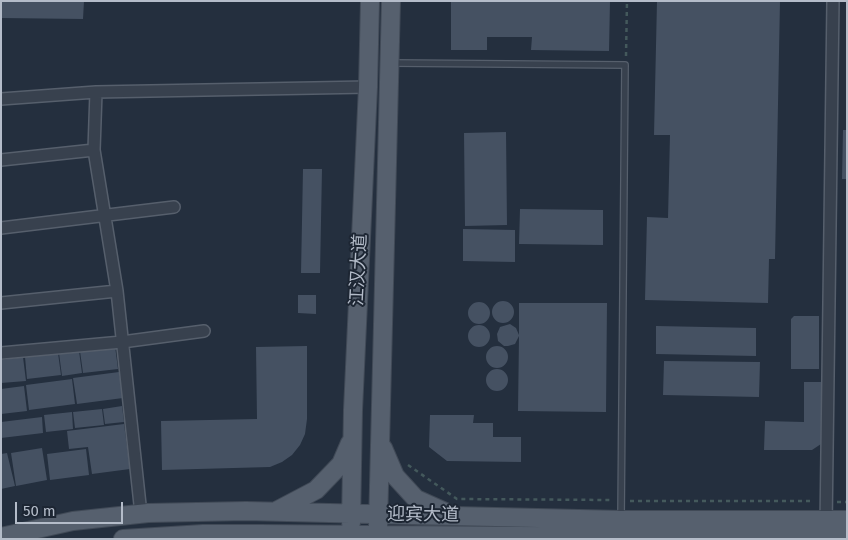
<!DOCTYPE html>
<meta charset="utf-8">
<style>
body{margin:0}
#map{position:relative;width:848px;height:540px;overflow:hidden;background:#242f3e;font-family:"Fira Sans",sans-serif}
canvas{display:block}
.frame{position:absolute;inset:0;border:2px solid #b4bcc9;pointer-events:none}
.scale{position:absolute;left:15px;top:502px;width:108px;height:22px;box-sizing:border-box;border:2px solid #b4bcc9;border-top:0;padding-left:6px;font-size:15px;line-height:18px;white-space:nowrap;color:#b4bcc9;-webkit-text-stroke:4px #1d2633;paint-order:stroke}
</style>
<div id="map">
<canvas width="848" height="540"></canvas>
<div class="frame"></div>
<div class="scale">50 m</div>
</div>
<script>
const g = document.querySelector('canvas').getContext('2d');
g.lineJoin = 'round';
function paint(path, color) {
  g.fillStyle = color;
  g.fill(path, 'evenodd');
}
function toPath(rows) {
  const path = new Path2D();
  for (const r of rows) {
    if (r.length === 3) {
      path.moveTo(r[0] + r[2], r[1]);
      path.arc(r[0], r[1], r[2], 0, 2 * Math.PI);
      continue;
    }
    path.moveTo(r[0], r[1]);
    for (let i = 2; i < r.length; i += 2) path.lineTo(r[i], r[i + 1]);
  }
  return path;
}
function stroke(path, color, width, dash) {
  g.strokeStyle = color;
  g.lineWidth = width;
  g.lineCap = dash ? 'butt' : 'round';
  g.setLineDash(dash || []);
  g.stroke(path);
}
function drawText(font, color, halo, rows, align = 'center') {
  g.font = font + ' "Fira Sans","Noto Sans SC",sans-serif';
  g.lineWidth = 4;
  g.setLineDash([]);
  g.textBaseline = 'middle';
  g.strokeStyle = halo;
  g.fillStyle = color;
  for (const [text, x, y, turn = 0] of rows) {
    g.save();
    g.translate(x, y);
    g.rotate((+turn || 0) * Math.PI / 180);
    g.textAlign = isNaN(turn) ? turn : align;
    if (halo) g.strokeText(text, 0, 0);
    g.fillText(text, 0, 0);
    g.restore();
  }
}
const building = toPath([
 [1,1,84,1,83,19,1,18],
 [451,1,610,1,609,51,531,50,532,37,487,37,487,50,451,50],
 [657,1,780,1,775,259,769,259,768,303,645,300,647,217,668,218,670,135,654,135],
 [843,130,847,130,847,179,842,179],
 [506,132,507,225,465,226,464,133],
 [303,169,322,169,320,273,301,273],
 [520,209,603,210,603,245,519,244],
 [463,229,515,230,515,262,463,261],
 [298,295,316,295,316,314,298,313],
 [503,312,11],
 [479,313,11],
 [519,303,607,303,606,412,518,411,519,336,515,344,508,346,504,346,498,341,497,334,500,327,510,324,516,328,519,335],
 [794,316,819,316,819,369,791,369,791,319],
 [479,336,11],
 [656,326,756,328,756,356,656,354],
 [497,357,11],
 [115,346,118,369,83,373,80,351],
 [307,346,307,419,305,434,300,445,292,455,282,462,270,467,162,470,161,421,257,419,256,347],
 [79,351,82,373,62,376,59,353],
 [58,353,61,375,27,379,25,357],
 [23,357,26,381,1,383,1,360],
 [664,361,760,362,759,397,663,395],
 [497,380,11],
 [119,372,123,398,77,404,73,378],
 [72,379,75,404,29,410,26,385],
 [804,382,825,382,824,442,812,450,764,450,765,421,804,422],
 [24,386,27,411,1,414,1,389],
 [122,406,124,422,105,424,103,409],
 [102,409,104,425,75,428,73,412],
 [72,412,73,429,46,432,44,415],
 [430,415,474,415,473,423,493,423,493,437,521,437,521,462,447,461,429,447],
 [42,417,43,433,1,438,1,422],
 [124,424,130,469,92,474,88,447,69,449,67,431],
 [42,448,47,480,16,486,11,453],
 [86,449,89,475,50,480,47,454],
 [7,453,15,486,1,489,1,454]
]);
const path = toPath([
 [626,56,627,1],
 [408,465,457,499,612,500],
 [630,501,814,501],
 [837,502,847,502]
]);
const lane = toPath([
 [392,63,625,65,621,518]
]);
const street = toPath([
 [96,92,94,150,117,291,141,514],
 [1,99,96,92,368,87],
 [1,160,94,150],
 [1,228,174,207],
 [1,303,117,291],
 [1,353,122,342,204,331],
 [826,527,833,1]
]);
const primary = toPath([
 [383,448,395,476,416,499,445,512],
 [278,510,316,490,341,464,350,443],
 [351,523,353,410,368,87,370,1],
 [378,526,391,1],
 [1,537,73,521,148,513,246,511,621,520,847,520],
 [123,539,203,534,260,534,510,536,847,537]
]);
const streetNames = [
 ["江汉大道",359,270,-87],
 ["迎宾大道",423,515,1]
];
paint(building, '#455162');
stroke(lane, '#565f6c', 8);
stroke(street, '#565f6c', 14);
stroke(primary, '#414a57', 20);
stroke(path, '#44595c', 2.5, [4, 4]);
stroke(lane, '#38414e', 5.5);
stroke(street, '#38414e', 11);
stroke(primary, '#56606e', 18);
drawText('18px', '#b4bcc9', '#1d2633', streetNames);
</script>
